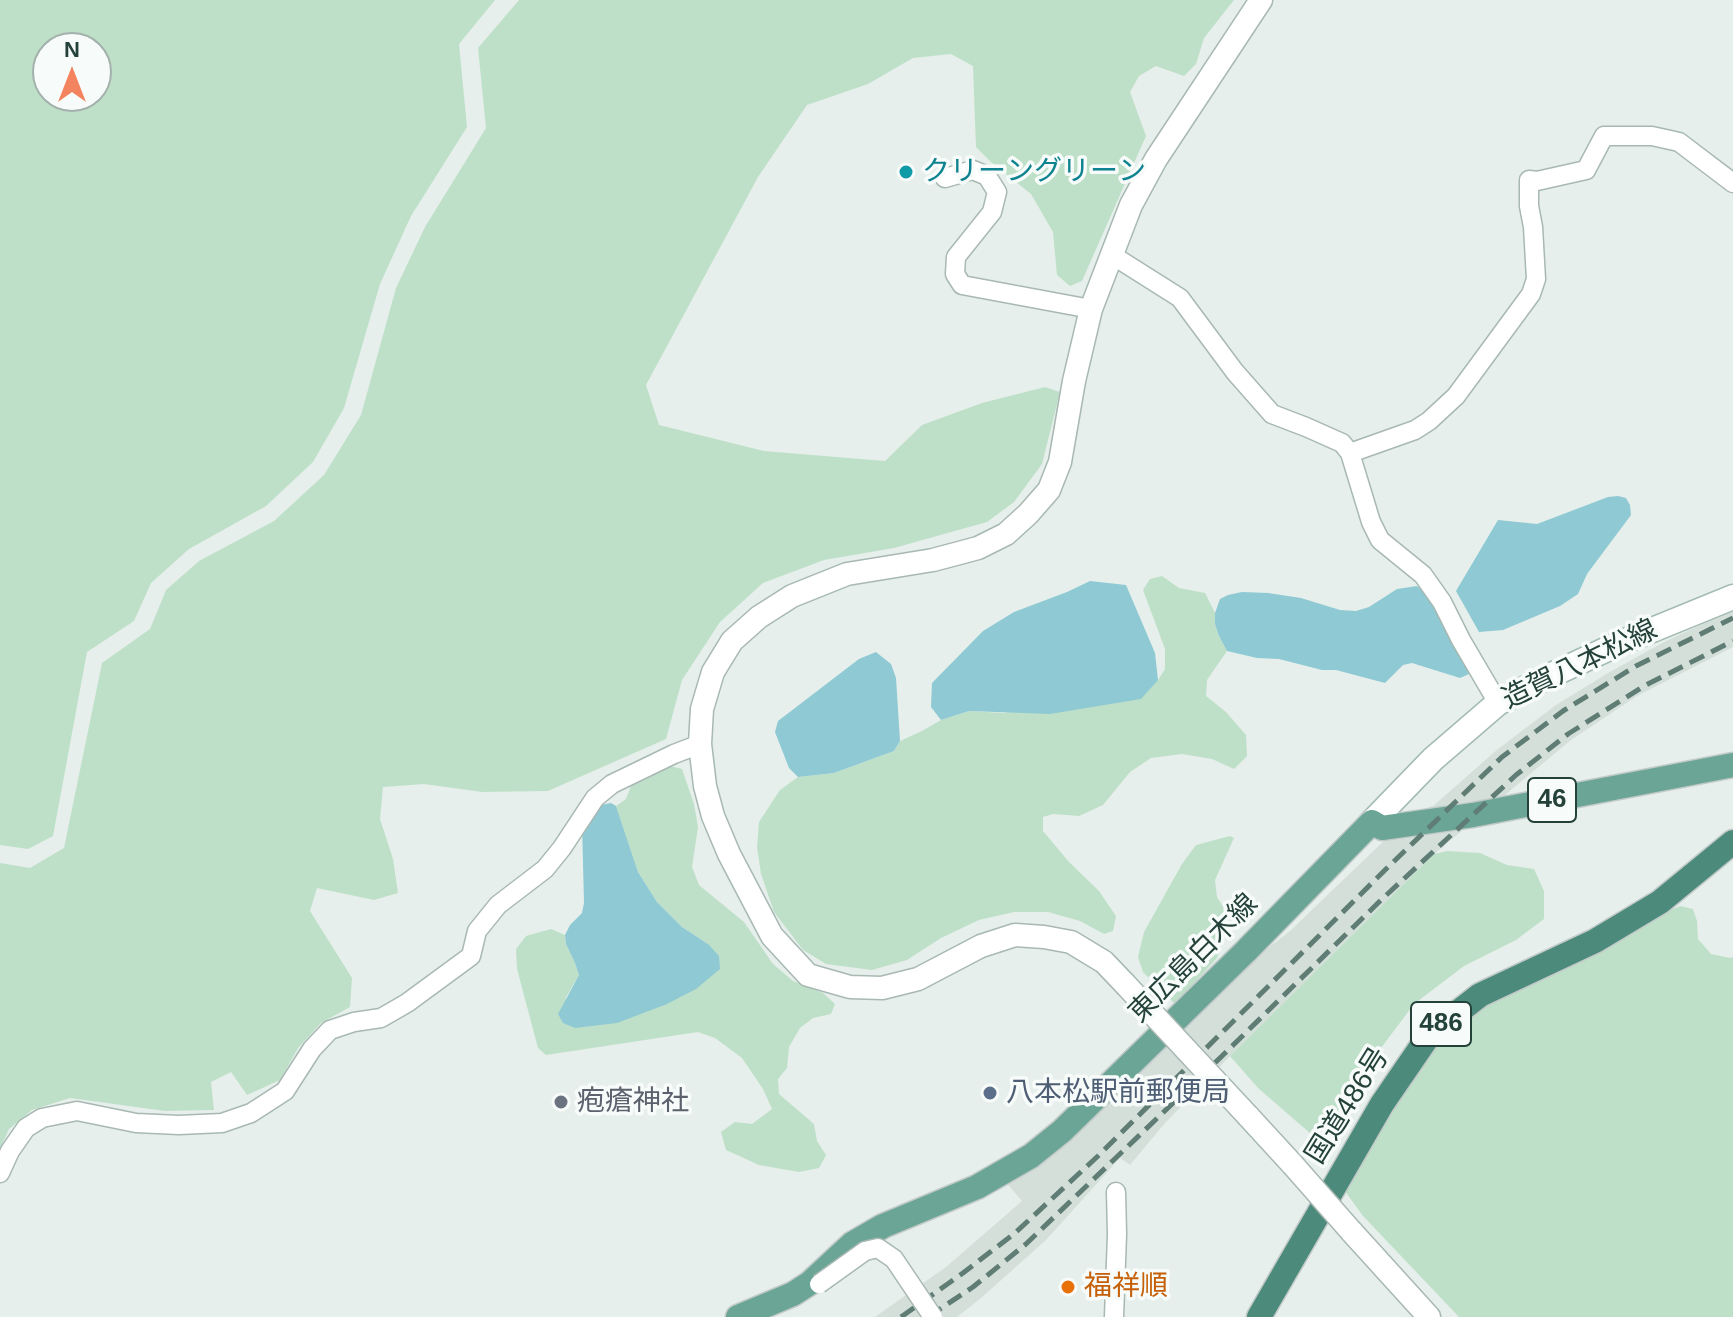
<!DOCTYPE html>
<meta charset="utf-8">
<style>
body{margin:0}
#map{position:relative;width:1733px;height:1317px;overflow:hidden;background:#e6efeb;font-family:Arial,sans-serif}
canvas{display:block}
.north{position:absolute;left:32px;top:32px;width:80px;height:80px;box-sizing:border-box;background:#f7fbf9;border:2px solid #a3b1ad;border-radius:50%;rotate:0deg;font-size:22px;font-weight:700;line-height:32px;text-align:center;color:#24423a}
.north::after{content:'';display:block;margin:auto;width:28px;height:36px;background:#f4845f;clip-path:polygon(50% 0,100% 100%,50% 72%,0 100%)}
</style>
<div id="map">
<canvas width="1733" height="1317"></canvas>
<div class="north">N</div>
</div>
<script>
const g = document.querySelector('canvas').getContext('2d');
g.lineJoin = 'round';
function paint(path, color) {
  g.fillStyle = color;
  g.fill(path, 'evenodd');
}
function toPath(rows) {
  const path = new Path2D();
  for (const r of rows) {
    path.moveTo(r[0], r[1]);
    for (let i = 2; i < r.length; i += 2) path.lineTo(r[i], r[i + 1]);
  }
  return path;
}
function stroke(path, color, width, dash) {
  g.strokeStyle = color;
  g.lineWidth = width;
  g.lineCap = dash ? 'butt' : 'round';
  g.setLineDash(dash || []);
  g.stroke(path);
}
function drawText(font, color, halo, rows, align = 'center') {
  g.font = font + ' Arial,"Noto Sans JP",sans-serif';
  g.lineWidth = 7;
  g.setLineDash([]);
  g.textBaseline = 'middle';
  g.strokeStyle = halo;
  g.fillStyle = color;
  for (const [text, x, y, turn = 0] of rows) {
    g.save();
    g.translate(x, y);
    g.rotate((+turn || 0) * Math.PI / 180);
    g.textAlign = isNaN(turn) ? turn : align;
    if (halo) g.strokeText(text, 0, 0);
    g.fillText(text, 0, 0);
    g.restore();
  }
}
const built = toPath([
 [1733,610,1733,647,1637,696,1571,740,1434,854,1230,1056,1165,1123,1130,1165,1120,1158,1046,1240,981,1298,957,1317,875,1317,946,1267,1022,1201,1004,1180,1237,972,1290,931,1414,812,1433,806,1498,749,1556,705,1608,673,1666,641]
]);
const green = toPath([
 [0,0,495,0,459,44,467,127,411,216,380,284,344,408,313,462,266,506,189,549,151,583,134,621,87,652,53,836,28,849,0,845],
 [48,48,96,48,96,96,48,96],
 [519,0,1234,0,1204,38,1196,64,1184,76,1156,66,1139,76,1130,92,1146,136,1082,281,1070,286,1057,275,1053,232,1031,194,991,162,976,147,973,66,951,54,913,58,868,84,807,105,758,177,646,385,659,425,764,451,885,461,922,425,982,403,1045,387,1060,392,1042,464,1014,502,987,522,894,548,824,560,763,583,720,622,682,680,666,739,548,791,482,792,424,784,383,787,380,819,393,859,398,893,374,900,317,888,310,911,352,978,350,1007,321,1023,298,1048,280,1080,247,1095,231,1072,211,1082,214,1110,165,1111,70,1098,32,1110,9,1129,0,1149,0,863,30,868,64,848,102,663,150,629,166,590,199,561,274,521,324,475,361,415,396,288,425,227,486,128,478,48],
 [1162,576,1179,588,1205,593,1215,613,1215,624,1219,636,1227,651,1207,680,1206,696,1226,712,1246,735,1247,756,1234,769,1212,759,1182,754,1151,758,1130,772,1103,805,1079,816,1053,814,1043,817,1043,831,1069,862,1099,891,1116,916,1113,931,1104,934,1080,921,1048,912,1014,912,979,920,941,938,907,960,872,970,826,964,803,950,774,912,761,874,757,847,759,822,780,790,798,777,834,773,894,751,900,741,922,731,941,720,969,711,1004,713,1158,680,1165,669,1165,649,1143,590,1150,579],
 [670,766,682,769,694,804,698,827,692,867,699,885,744,922,773,964,793,981,823,993,835,1004,831,1014,813,1018,800,1028,789,1047,787,1068,778,1079,779,1094,814,1124,817,1141,826,1155,819,1168,799,1172,759,1165,726,1150,721,1132,735,1122,752,1124,772,1109,763,1089,742,1058,715,1038,698,1032,546,1055,538,1048,517,969,516,949,526,936,551,929,565,935,566,944,575,963,579,975,565,999,708,944,682,927,657,902,638,872,616,806,626,799,632,783],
 [1230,836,1234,838,1215,880,1217,897,1223,907,1229,925,1217,958,1175,1004,1143,972,1138,957,1144,932,1182,864,1196,845],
 [1448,851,1480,853,1507,865,1534,869,1544,891,1544,919,1516,940,1464,966,1414,1004,1354,1084,1319,1141,1258,1088,1230,1056,1434,854],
 [1680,906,1693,909,1697,921,1698,939,1711,954,1730,958,1733,957,1733,1317,1459,1317,1363,1216,1342,1187,1425,1051,1482,1000,1620,932]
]);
const water = toPath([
 [1618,496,1626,498,1630,505,1631,515,1587,574,1578,594,1560,606,1503,630,1479,632,1456,591,1498,520,1537,524,1608,497],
 [1090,581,1126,585,1155,653,1158,680,1141,699,1050,714,969,711,941,720,931,707,932,683,983,631,1014,612,1067,592],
 [1417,586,1427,594,1437,608,1469,674,1460,678,1412,663,1403,665,1385,683,1336,670,1322,670,1279,659,1257,658,1227,651,1219,636,1215,624,1215,613,1220,599,1228,595,1242,592,1268,593,1301,598,1340,610,1356,611,1369,607,1397,589],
 [876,652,891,664,896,678,900,741,894,751,834,773,798,777,789,768,775,732,778,721,859,659],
 [611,803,616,806,638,872,657,902,682,927,708,944,719,956,720,969,696,989,667,1004,617,1023,575,1028,563,1023,558,1014,579,975,575,963,566,944,565,935,570,925,582,913,584,903,582,823,601,805]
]);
const minor = toPath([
 [945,178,973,170,987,176,997,192,992,212,956,257,955,274,962,285,1091,309],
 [1112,255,1180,298,1235,372,1272,414,1306,427,1342,443,1350,453,1371,522,1380,540,1423,575,1442,602,1461,640,1498,703],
 [1350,453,1415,430,1429,421,1456,396,1531,294,1536,279,1533,227,1529,206,1529,180,1537,181,1586,170,1604,136,1652,136,1679,142,1733,183],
 [0,1173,10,1151,26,1128,42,1118,77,1111,136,1123,179,1125,222,1123,251,1113,285,1091,312,1049,330,1030,354,1022,381,1018,407,1003,471,956,477,931,498,905,545,869,562,848,595,798,612,784,674,754,700,744],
 [1114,1317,1117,1234,1116,1192]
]);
const tertiary = toPath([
 [1125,984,1104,962,1071,942,1044,937,1015,935,981,946,918,979,882,988,850,987,808,975,772,936,729,854,713,816,705,786,700,744,702,709,713,672,732,641,759,617,792,596,847,574,933,560,978,548,1006,534,1028,514,1049,490,1060,462,1074,381,1091,309,1131,205,1156,159,1261,0],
 [1248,1116,1293,1165],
 [1351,1231,1429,1317]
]);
const secondary = toPath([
 [1372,822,1433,759,1498,703,1543,679,1618,644,1733,597]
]);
const primary = toPath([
 [738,1317,793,1294,810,1283,852,1244,883,1226,977,1187,1031,1156,1062,1131,1245,952,1372,822,1382,828,1473,815,1733,765]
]);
const trunk = toPath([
 [1259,1317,1382,1104,1430,1034,1480,995,1595,941,1660,902,1733,842]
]);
const rail = toPath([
 [901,1317,963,1273,1015,1233,1098,1156,1385,870,1502,757,1563,711,1636,666,1733,618],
 [928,1317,973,1287,1026,1244,1222,1056,1381,900,1516,775,1568,734,1644,686,1733,641]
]);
const minorBridge = toPath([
 [819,1284,865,1251,878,1248,894,1259,933,1317]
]);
const tertiaryBridge = toPath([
 [1125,984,1248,1116],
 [1293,1165,1351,1231]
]);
const markers = [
 [906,172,8,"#0f9aa8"],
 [990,1093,8,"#5c6f8a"],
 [561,1102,8,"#6b7280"],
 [1068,1287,8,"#e8710a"]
];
const shields = [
 [1552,800,48],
 [1441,1024,60]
];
const shieldNames = [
 ["46",1552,800],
 ["486",1441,1024]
];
const cultureNames = [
 ["クリーングリーン",922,172]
];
const streetNames = [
 ["造賀八本松線",1580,665,-26],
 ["東広島白木線",1194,959,-45],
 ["国道486号",1348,1106,-58]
];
const serviceNames = [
 ["八本松駅前郵便局",1006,1093]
];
const worshipNames = [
 ["疱瘡神社",577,1102]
];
const foodNames = [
 ["福祥順",1084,1287]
];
paint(built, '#d4dfda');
paint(green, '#bfe0c8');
paint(water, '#8ec9d4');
stroke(minor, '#a8b8b2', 21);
stroke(tertiary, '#a8b8b2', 25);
stroke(secondary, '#a4bbb3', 27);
stroke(primary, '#c2cac8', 27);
stroke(trunk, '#c2cac8', 27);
stroke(minor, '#fff', 18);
stroke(tertiary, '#fff', 22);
stroke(secondary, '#fff', 24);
stroke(primary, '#6aa596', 24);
stroke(trunk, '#4c8a7c', 24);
stroke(rail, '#5f7d75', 5, [16, 8]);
stroke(minorBridge, '#a8b8b2', 21, []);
stroke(tertiaryBridge, '#a8b8b2', 25, []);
stroke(minorBridge, '#fff', 18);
stroke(tertiaryBridge, '#fff', 22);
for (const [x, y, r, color] of markers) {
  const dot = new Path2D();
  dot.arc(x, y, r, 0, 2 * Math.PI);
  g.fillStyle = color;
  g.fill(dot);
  stroke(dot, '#f7fbf9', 3);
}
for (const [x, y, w] of shields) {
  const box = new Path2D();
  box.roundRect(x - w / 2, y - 22, w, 44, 6);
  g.fillStyle = '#f7fbf9';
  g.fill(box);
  stroke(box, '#24423a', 2);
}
drawText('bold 26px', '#24423a', null, shieldNames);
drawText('28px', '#0d838f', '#f7fbf9', cultureNames, 'left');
drawText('28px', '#24423a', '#f7fbf9', streetNames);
drawText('28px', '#4e5e75', '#f7fbf9', serviceNames, 'left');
drawText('28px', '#5b616d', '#f7fbf9', worshipNames, 'left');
drawText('28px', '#c56008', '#f7fbf9', foodNames, 'left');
</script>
